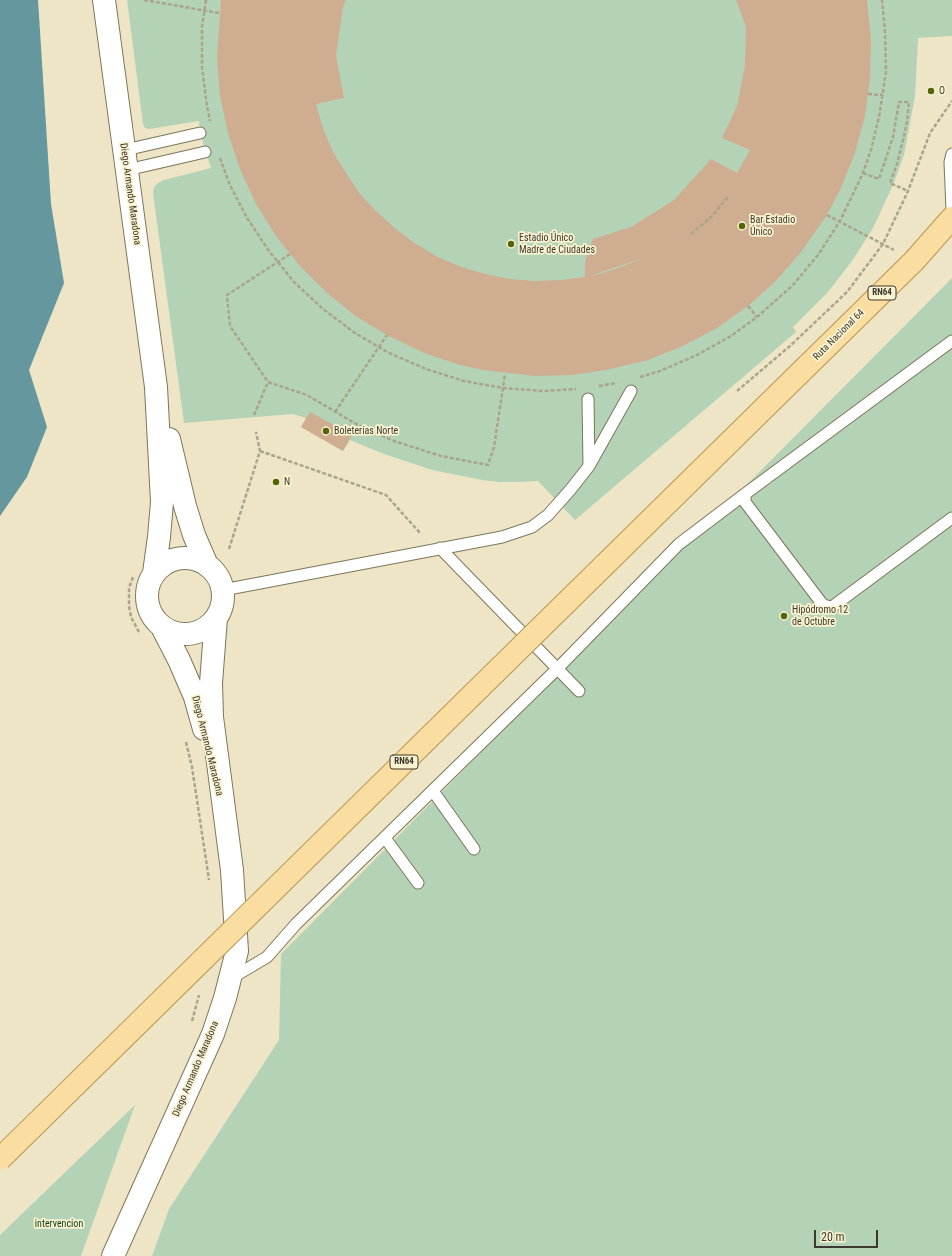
<!DOCTYPE html>
<meta charset="utf-8">
<style>
body{margin:0}
#map{position:relative;width:952px;height:1256px;overflow:hidden;background:#ede5c5;font-family:"Roboto Condensed",sans-serif}
canvas{display:block}
.scale{position:absolute;left:814px;top:1230px;width:64px;height:18px;box-sizing:border-box;border:2px solid #3c392d;border-top:0;padding-left:5px;font-size:12px;line-height:14px;white-space:nowrap;color:#3c392d;-webkit-text-stroke:3px #faf3d2;paint-order:stroke}
</style>
<div id="map">
<canvas width="952" height="1256"></canvas>
<div class="scale">20 m</div>
</div>
<script>
const g = document.querySelector('canvas').getContext('2d');
g.lineJoin = 'round';
function paint(path, color) {
  g.fillStyle = color;
  g.fill(path, 'evenodd');
}
function toPath(rows) {
  const path = new Path2D();
  for (const r of rows) {
    if (r.length === 3) {
      path.moveTo(r[0] + r[2], r[1]);
      path.arc(r[0], r[1], r[2], 0, 2 * Math.PI);
      continue;
    }
    path.moveTo(r[0], r[1]);
    for (let i = 2; i < r.length; i += 2) path.lineTo(r[i], r[i + 1]);
  }
  return path;
}
function stroke(path, color, width, dash) {
  g.strokeStyle = color;
  g.lineWidth = width;
  g.lineCap = dash ? 'butt' : 'round';
  g.setLineDash(dash || []);
  g.stroke(path);
}
function drawText(font, color, halo, rows, align = 'center') {
  g.font = font + ' "Roboto Condensed",sans-serif';
  g.lineWidth = 3.5;
  g.setLineDash([]);
  g.textBaseline = 'middle';
  g.strokeStyle = halo;
  g.fillStyle = color;
  for (const [text, x, y, turn = 0] of rows) {
    g.save();
    g.translate(x, y);
    g.rotate((+turn || 0) * Math.PI / 180);
    g.textAlign = isNaN(turn) ? turn : align;
    if (halo) g.strokeText(text, 0, 0);
    g.fillText(text, 0, 0);
    g.restore();
  }
}
const green = toPath([
 [127,0,952,0,952,36,918,38,915,96,904,155,893,185,873,228,852,261,828,292,793,327,796,332,575,520,538,481,518,482,499,482,482,480,432,470,384,454,350,440,343,451,301,427,306,418,293,414,184,423,153,193,154,187,158,183,164,180,211,168,200,133,199,121,149,129,145,128,143,124],
 [952,278,952,1256,152,1256,169,1209,279,1040,281,954],
 [135,1105,81,1256,0,1256,0,1235]
]);
const water = toPath([
 [0,0,38,0,51,204,64,283,29,370,47,427,27,477,0,516]
]);
const building = toPath([
 [221,0,346,0,343,7,336,56,344,98,316,104,323,128,333,152,346,173,360,194,377,212,396,229,416,244,438,257,461,267,485,274,510,279,535,281,560,280,585,277,585,262,593,239,631,227,674,200,711,159,737,173,750,150,722,138,737,106,745,65,746,27,736,0,867,0,871,40,870,79,865,116,855,153,841,188,827,215,801,252,776,281,748,306,717,328,683,346,648,360,611,369,573,375,535,376,483,370,460,365,424,353,387,335,357,317,327,293,300,266,276,236,256,204,240,169,228,133,220,96,217,58],
 [643,258,626,265,606,272,587,277],
 [310,412,352,435,343,451,301,427]
]);
const path = toPath([
 [144,0,219,13],
 [206,0,202,27,202,67,207,106,210,121],
 [868,94,883,95],
 [220,158,229,183,247,218,269,251,294,282,323,309,355,333,389,353,426,369,464,381,503,388,543,391,576,389],
 [863,173,879,179,893,137,899,102,909,102,907,122,903,140,897,164,890,183,908,191],
 [827,215,894,250],
 [691,234,711,217,728,197],
 [290,254,227,295,230,326,268,382,307,395,356,424,394,441,441,456,488,465,494,447,505,374],
 [748,306,757,317],
 [640,377,660,371,697,355,731,336,757,317,792,286,818,255,840,221,863,173,871,150,879,117,886,72,885,32,882,0],
 [599,386,617,383],
 [737,391,790,346,847,292,883,244,908,191,930,133,952,101],
 [335,412,387,335],
 [254,415,268,382],
 [260,451,386,495,420,533],
 [229,549,260,451,256,432],
 [133,577,129,588,129,606,131,617,140,634],
 [186,742,192,767,209,880],
 [192,1021,199,995]
]);
const service = toPath([
 [125,150,200,133],
 [952,154,950,162,952,210],
 [127,170,205,152],
 [952,341,745,494,745,502,823,605,832,607,952,518],
 [588,399,589,466],
 [440,548,579,691],
 [223,590,502,537,532,527,548,515,571,489,589,466,631,391],
 [433,791,474,849],
 [385,838,418,883],
 [230,979,267,957,296,924,557,669,679,544,745,494]
]);
const secondary = toPath([
 [104,0,156,387,162,502,159,537,154,573],
 [169,439,185,506,194,535,207,565],
 [185,596,38],
 [162,627,179,660,195,697,204,729],
 [113,1256,213,1034,225,998,237,951,232,870,212,717,211,683,216,618]
]);
const primary = toPath([
 [808,365,914,261,952,218]
]);
const primaryBridge = toPath([
 [0,1159,808,365]
]);
const markers = [
 [931,91,4,"#556408"],
 [742,226,4,"#556408"],
 [511,244,4,"#556408"],
 [326,431,4,"#556408"],
 [276,482,4,"#556408"],
 [784,616,4,"#556408"]
];
const shields = [
 [882,293,28],
 [404,762,28]
];
const shieldNames = [
 ["RN64",882,293],
 ["RN64",404,762]
];
const poiNames = [
 ["O",939,91],
 ["Bar Estadio",750,220],
 ["Único",750,232],
 ["Estadio Único",519,238],
 ["Madre de Ciudades",519,250],
 ["Boleterías Norte",334,431],
 ["N",284,482],
 ["Hipódromo 12",792,610],
 ["de Octubre",792,622]
];
const streetNames = [
 ["Diego Armando Maradona",130,194,82],
 ["Ruta Nacional 64",839,335,-45],
 ["Diego Armando Maradona",207,746,76],
 ["Diego Armando Maradona",196,1069,-67]
];
const parkNames = [
 ["intervencion",59,1224]
];
paint(green, '#b4d3b6');
paint(water, '#64979e');
paint(building, '#cfad91');
stroke(service, '#7d7659', 13);
stroke(secondary, '#7d7659', 24);
stroke(primary, '#b69550', 24);
stroke(path, '#aaa48c', 2.5, [4, 2]);
stroke(service, '#fff', 11);
stroke(secondary, '#fff', 22);
stroke(primary, '#fadda1', 22);
stroke(primaryBridge, '#b69550', 24, []);
stroke(primaryBridge, '#fadda1', 22);
for (const [x, y, r, color] of markers) {
  const dot = new Path2D();
  dot.arc(x, y, r, 0, 2 * Math.PI);
  g.fillStyle = color;
  g.fill(dot);
  stroke(dot, '#faf3d2', 1.5);
}
for (const [x, y, w] of shields) {
  const box = new Path2D();
  box.roundRect(x - w / 2, y - 7, w, 14, 3);
  g.fillStyle = '#faf3d2';
  g.fill(box);
  stroke(box, '#3c392d', 1);
}
drawText('bold 9px', '#3c392d', null, shieldNames);
drawText('10px', '#3c392d', '#faf3d2', poiNames, 'left');
drawText('10px', '#3c392d', '#faf3d2', streetNames);
drawText('10px', '#0e4119', '#faf3d2', parkNames);
</script>
